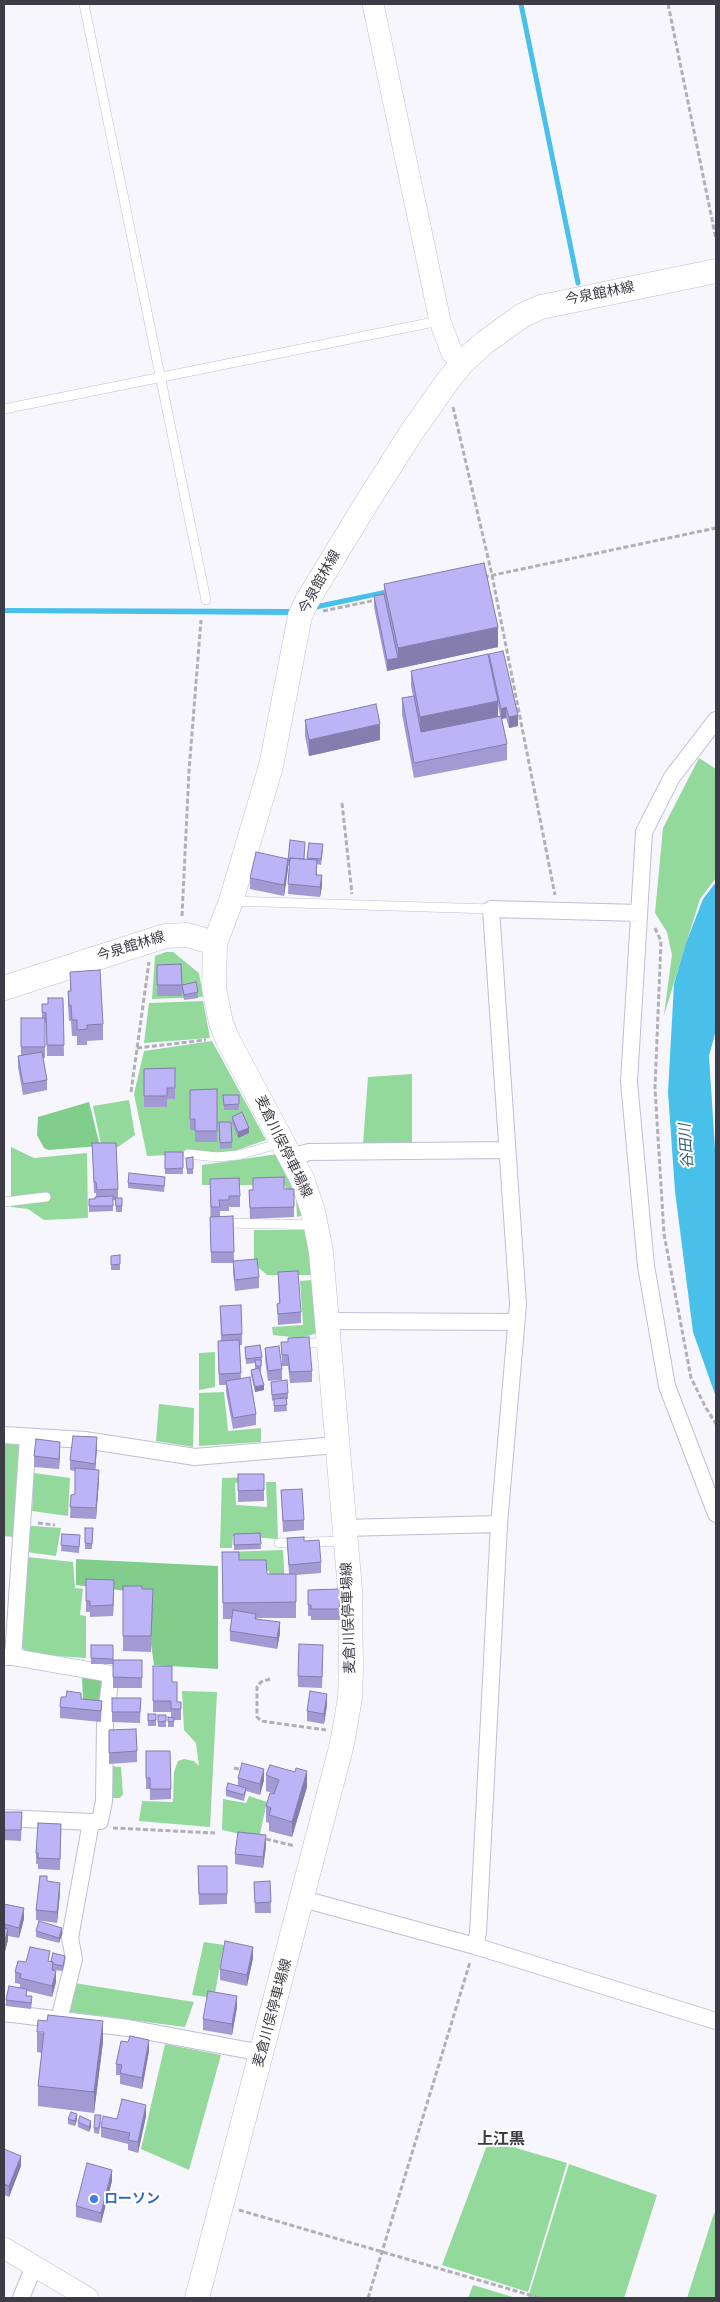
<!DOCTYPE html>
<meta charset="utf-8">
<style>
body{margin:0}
#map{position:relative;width:720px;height:2302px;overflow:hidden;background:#f7f6fc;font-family:"DM Sans",sans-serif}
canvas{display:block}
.frame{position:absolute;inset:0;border:5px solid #3c3b46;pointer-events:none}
</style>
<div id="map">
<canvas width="720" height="2302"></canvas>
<div class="frame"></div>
</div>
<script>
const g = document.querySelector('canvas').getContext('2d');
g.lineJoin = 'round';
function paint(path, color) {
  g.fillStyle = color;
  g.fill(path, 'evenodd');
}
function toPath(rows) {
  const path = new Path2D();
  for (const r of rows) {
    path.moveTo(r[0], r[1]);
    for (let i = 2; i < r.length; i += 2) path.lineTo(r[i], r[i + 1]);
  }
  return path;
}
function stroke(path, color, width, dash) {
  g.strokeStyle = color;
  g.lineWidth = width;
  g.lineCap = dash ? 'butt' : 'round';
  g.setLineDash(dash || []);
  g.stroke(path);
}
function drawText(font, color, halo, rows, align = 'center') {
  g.font = font + ' "DM Sans","Noto Sans JP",sans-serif';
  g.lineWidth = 4;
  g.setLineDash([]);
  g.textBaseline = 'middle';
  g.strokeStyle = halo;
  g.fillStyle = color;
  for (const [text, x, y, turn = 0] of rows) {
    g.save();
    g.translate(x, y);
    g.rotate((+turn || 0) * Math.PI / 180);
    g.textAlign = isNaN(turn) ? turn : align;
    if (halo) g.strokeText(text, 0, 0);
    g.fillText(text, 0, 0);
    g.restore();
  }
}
const green = toPath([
 [699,758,716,769,716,878,700,899,664,1015,672,955,667,932,655,913,663,828],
 [166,952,173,952,199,973,203,997,152,999,155,956],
 [203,1001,210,1038,144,1043,149,1003],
 [212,1041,266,1140,232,1152,147,1156,134,1094,144,1051],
 [412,1074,412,1144,363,1145,368,1077],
 [129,1100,135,1135,118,1147,101,1144,93,1106],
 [11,1147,34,1158,87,1153,88,1218,44,1220,28,1209,11,1207],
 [278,1154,293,1184,304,1215,297,1217,296,1197,287,1196,285,1185,202,1185,202,1165],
 [254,1230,307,1230,312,1275,267,1275,254,1264],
 [312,1280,317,1333,301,1338,273,1335,272,1327,303,1325,300,1281],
 [215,1352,215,1387,199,1390,199,1353],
 [224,1392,228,1431,261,1428,261,1442,199,1446,199,1393],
 [159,1404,194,1408,193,1447,156,1441],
 [4,1443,19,1445,14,1537,4,1536],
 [34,1473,70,1478,68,1516,32,1511],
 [262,1477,262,1482,235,1483,236,1505,267,1507,266,1482,276,1482,278,1539,233,1536,232,1548,220,1548,222,1478],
 [32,1526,61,1528,56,1556,27,1552,29,1528],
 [283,1550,285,1586,270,1586,269,1571,241,1571,223,1565,223,1552],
 [27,1557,73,1562,75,1588,83,1589,80,1615,86,1616,86,1658,29,1654,20,1646],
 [182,1691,217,1692,210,1827,139,1821,142,1801,173,1802,174,1772,178,1761,184,1759,194,1761,199,1766,196,1743,184,1730],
 [110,1766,121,1767,123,1794,120,1798,110,1798],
 [249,1796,267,1802,259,1838,222,1830,223,1799,246,1803],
 [204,1942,224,1945,214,1998,192,1995],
 [74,1983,194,2002,185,2027,69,2012],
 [165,2044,221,2055,189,2170,141,2149],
 [489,2140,567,2163,528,2292,442,2265],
 [569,2164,657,2195,624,2298,528,2298],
 [714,2213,716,2214,716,2298,687,2298],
 [473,2285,516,2298,468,2298]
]);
const forest = toPath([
 [89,1102,100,1146,48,1150,44,1148,37,1135,38,1117],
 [76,1559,218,1566,218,1669,154,1665,144,1593,76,1585],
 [82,1675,104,1676,102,1704,83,1703]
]);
const water = toPath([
 [485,569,486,573,291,615,4,613,4,608,293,609],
 [716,882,716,1030,709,1056,716,1164,716,1397,693,1332,675,1191,668,1092,674,984,686,943,703,899]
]);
const stream = toPath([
 [521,4,578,283]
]);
const path = toPath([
 [668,4,716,239],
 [453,407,492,575,555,895],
 [484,577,716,528],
 [323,611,376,600],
 [342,803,352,894],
 [182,916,189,771,201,620],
 [655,928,661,941,655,1088,664,1234,691,1378,706,1408,716,1424],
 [137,1048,206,1040],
 [131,1092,149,962],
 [38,1523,55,1525],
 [270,1679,261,1682,257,1687,257,1717,261,1721,326,1730],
 [234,1768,243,1770],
 [113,1828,215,1833],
 [266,1839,295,1846],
 [239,2210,540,2298],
 [368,2298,470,1962]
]);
const service = toPath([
 [84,4,206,600],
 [4,409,439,321],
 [231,901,491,909],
 [188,1154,217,1157,239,1155,281,1143],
 [4,1202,46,1197],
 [228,1223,315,1225],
 [298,1344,328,1342],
 [279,1543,344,1541]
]);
const minor = toPath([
 [716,720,672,777,644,832,629,1082,646,1266,667,1386,716,1514],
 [291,1157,309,1152,507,1150],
 [326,1321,515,1322],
 [4,1435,85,1440,195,1457,336,1445],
 [344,1528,499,1524],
 [4,1657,13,1657,28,1437],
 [13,1657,111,1674,105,1724,104,1801,100,1821,91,1822],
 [4,1818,91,1822,70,1938,74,1959,59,2020],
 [303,1899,475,1946,716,2021],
 [475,1946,478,1933,499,1524,518,1304,491,909,639,913],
 [4,2013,128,2028,262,2053],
 [21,2298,30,2276]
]);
const tertiary = toPath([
 [373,4,440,321,452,353,463,362],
 [4,2248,88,2298]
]);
const secondary = toPath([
 [4,988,165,936,187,935,215,943],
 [197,2298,342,1744,350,1698,351,1669,350,1590,321,1252,313,1211,302,1179,228,1040,221,1023,214,988,215,943,231,901,271,766,300,616,307,601,366,504,411,433,447,382,463,362,484,343,523,315,541,307,716,271]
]);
const wall = toPath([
 [384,584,498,647,387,671,374,607,374,596,384,594],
 [488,654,518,726,509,728,506,718,502,719,507,744,507,760,414,778,402,714,402,698,413,696,411,686,411,671],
 [498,705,500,716,498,716],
 [305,720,380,740,309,756,305,736],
 [309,843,323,850,321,865,317,864,317,875,322,886,320,897,288,894,289,866,288,866,284,896,250,889,250,878,288,859,305,847,304,859,307,859],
 [181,964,182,996,157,996,157,965],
 [70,972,103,1024,103,1040,87,1041,87,1045,77,1045,77,1036,72,1036,71,1021,69,1021,68,1007,68,991,70,991],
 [182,985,198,992,198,998,184,1000,182,990],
 [63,998,64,1056,47,1056,46,1023,45,1023,45,1058,43,1058,47,1080,47,1090,23,1095,18,1067,18,1056,21,1056,21,1018,42,1018,42,1004,48,1004],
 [175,1068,175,1099,167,1099,167,1107,144,1107,144,1069],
 [217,1089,217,1142,195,1142,195,1130,190,1130,190,1090],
 [223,1095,239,1095,239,1110,224,1110],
 [232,1117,249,1133,238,1138,232,1123],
 [219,1122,231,1122,232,1148,220,1149],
 [92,1143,118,1189,118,1198,122,1198,122,1212,116,1212,115,1200,113,1200,113,1211,89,1212,89,1199,95,1199,96,1197,96,1193,94,1193],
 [165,1152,183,1152,183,1174,165,1174],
 [193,1157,193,1174,187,1174,186,1158],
 [210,1179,240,1196,240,1207,229,1207,229,1211,220,1211,220,1217,233,1216,234,1261,259,1277,259,1288,235,1291,233,1272,233,1263,211,1263],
 [165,1182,164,1192,128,1188,128,1183],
 [284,1189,294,1189,294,1217,250,1219,249,1190],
 [120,1255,120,1270,111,1270,111,1256],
 [278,1272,301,1312,301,1323,278,1325,277,1304,279,1303],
 [220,1306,242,1334,242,1345,240,1345,241,1379,256,1414,256,1425,233,1429,226,1392,226,1385,219,1385,218,1341,221,1341],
 [281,1342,312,1371,312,1382,290,1383,288,1366,282,1366],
 [245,1347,262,1357,261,1371,260,1371,264,1390,255,1392,251,1375,251,1370,255,1369,255,1363,246,1364],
 [265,1348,282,1369,282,1380,268,1381,265,1359],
 [271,1382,288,1393,288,1399,286,1399,287,1411,274,1412,274,1400,272,1401],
 [97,1448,95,1469,99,1480,96,1519,70,1518,71,1495,75,1494,75,1471,70,1470,70,1460],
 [60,1453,59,1469,34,1467,34,1456],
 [238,1474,264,1474,264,1501,238,1502],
 [281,1490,304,1520,304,1530,283,1532],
 [85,1528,93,1528,92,1549,85,1549],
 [260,1533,261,1549,234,1550,234,1534],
 [62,1534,80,1535,79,1553,61,1551],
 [287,1538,304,1541,321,1562,321,1573,296,1575,296,1618,256,1618,280,1633,277,1649,230,1641,230,1631,232,1619,223,1619,222,1552,267,1574,289,1574],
 [86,1579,114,1591,113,1616,90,1617,90,1612,86,1612],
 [123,1586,142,1589,153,1604,151,1652,123,1651],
 [340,1589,340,1620,311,1620,311,1616,308,1616,308,1590],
 [323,1656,322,1688,298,1687,298,1676],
 [91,1658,113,1659,113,1664,91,1664],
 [142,1660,142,1688,113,1688,113,1677],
 [153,1666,172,1682,177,1702,181,1702,181,1720,174,1720,174,1727,168,1727,168,1717,171,1717,171,1712,153,1712],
 [141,1698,140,1723,112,1722,112,1712],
 [81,1699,102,1701,101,1722,60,1718,60,1707],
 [327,1705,324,1724,307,1721,307,1711],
 [148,1714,156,1714,156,1726,148,1726],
 [158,1715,166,1715,166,1727,158,1727],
 [109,1730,137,1751,137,1762,109,1764],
 [146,1751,171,1789,171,1799,150,1800,150,1789,146,1789],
 [266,1775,307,1787,292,1837,269,1831,269,1823,266,1822,266,1806,275,1794,266,1791],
 [238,1778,264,1780,260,1795,246,1791,244,1801,226,1796,226,1790,238,1785],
 [4,1812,22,1812,21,1841,4,1840],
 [61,1824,60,1870,38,1869,38,1864,36,1864,36,1853],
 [266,1846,263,1868,235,1864,235,1854],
 [198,1866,227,1866,227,1904,199,1905],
 [47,1881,60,1893,57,1923,36,1920,36,1910],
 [270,1881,271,1913,255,1913,254,1882],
 [4,1904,24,1919,19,1938,8,1936,8,1940,4,1955],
 [36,1931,62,1934,59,1943,36,1937],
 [253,1958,247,1986,220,1980,220,1969],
 [50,1961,65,1961,63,1971,53,1970,56,1982,52,1997,27,1991,27,1996,32,2002,31,2009,6,2006,6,2000,20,1988,20,1984,15,1983,15,1972,26,1962],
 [237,2007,232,2035,203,2030,203,2019],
 [37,2032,103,2042,94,2113,38,2106,38,2086,42,2053,37,2052],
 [149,2051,142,2089,120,2084,120,2075,116,2075,116,2064],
 [146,2116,138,2153,128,2150,128,2144,101,2137,101,2127,117,2119],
 [68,2119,77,2119,75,2126,68,2124],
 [101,2121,99,2134,94,2133,94,2128],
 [78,2122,91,2127,89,2132,78,2127],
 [4,2149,21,2166,9,2197,4,2195],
 [112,2181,101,2223,76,2217,76,2206]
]);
const shadedWall = toPath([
 [498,627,498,647,387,671,387,660,398,658,398,648],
 [498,701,498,717,420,733,420,717],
 [506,707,506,718,501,719,501,709],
 [518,715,518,726,509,728,509,717],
 [380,724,380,740,309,756,309,740],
 [288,859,288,870,284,896,284,885],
 [322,875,322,886,320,897,320,887],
 [249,1128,249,1133,238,1138,238,1132],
 [264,1385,264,1390,255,1392,255,1387],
 [97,1437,97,1448,95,1474,95,1464],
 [60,1442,60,1453,59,1469,59,1459],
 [99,1470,99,1480,96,1519,96,1508],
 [114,1580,114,1591,113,1616,113,1605],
 [280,1622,280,1633,277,1649,277,1638],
 [327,1694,327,1705,324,1724,324,1714],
 [264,1769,264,1780,260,1795,260,1784],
 [307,1771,307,1787,292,1837,292,1822],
 [266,1835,266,1846,263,1868,263,1857],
 [60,1883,60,1893,57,1923,57,1912],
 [24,1908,24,1919,19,1938,19,1928],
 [62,1928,62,1934,59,1943,59,1938],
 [8,1929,8,1940,4,1955,4,1944],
 [253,1947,253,1958,247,1986,247,1975],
 [56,1971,56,1982,52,1997,52,1986],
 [237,1996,237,2007,232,2035,232,2024],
 [103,2021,103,2042,94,2113,94,2092],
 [149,2040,149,2051,142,2089,142,2078],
 [146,2105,146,2116,138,2153,138,2142],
 [77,2114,77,2119,75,2126,75,2121],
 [91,2121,91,2127,89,2132,89,2127],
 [21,2156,21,2166,9,2197,9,2186],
 [112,2170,112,2181,101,2223,101,2213]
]);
const building = toPath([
 [484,563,498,627,398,648,384,584,484,563],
 [384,594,398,658,387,660,374,596,384,594],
 [503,651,518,715,509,717,506,707,501,709,489,654,503,651],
 [488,654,498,701,420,717,411,671,488,654],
 [414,696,421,732,501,716,507,744,414,763,402,698,414,696],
 [376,704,380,724,309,740,305,720,376,704],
 [290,840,305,842,304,859,290,858,290,861,288,861,290,840],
 [309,843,323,844,321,859,307,858,309,843],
 [256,852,288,859,284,885,250,878,256,852],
 [290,858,317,860,316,875,322,875,320,887,288,884,290,858],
 [181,964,182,985,157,985,157,965,181,964],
 [100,970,103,1024,87,1025,87,1029,77,1030,77,1020,72,1020,71,1005,69,1006,68,991,71,991,70,972,100,970],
 [196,982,198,992,184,995,182,985,196,982],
 [48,998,63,998,64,1045,47,1045,46,1013,42,1012,42,1004,48,1004,48,998],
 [21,1018,45,1018,45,1047,21,1047,21,1018],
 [42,1052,47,1080,23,1084,18,1056,42,1052],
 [175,1068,175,1088,167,1088,167,1096,144,1096,144,1069,175,1068],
 [217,1089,217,1131,195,1131,195,1119,190,1119,190,1090,217,1089],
 [223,1095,239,1095,239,1104,224,1105,223,1095],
 [242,1112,249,1128,238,1132,232,1117,242,1112],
 [219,1122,231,1122,232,1142,220,1143,219,1122],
 [92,1143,116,1143,118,1189,97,1190,96,1182,94,1182,92,1143],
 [165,1152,183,1152,183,1168,165,1169,165,1152],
 [193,1157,193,1169,187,1169,186,1158,193,1157],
 [129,1173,165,1177,164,1186,128,1183,129,1173],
 [284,1177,284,1189,294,1189,294,1207,250,1208,249,1190,253,1190,253,1178,284,1177],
 [239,1178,240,1196,229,1196,229,1200,219,1200,220,1207,211,1207,210,1179,239,1178],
 [113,1196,113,1206,89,1206,89,1199,95,1199,95,1197,113,1196],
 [115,1198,122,1198,122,1206,116,1206,115,1198],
 [233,1216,234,1252,211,1252,210,1217,233,1216],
 [120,1255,120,1264,111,1265,111,1256,120,1255],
 [257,1259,259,1277,235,1280,233,1261,257,1259],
 [298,1271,301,1312,278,1314,277,1304,280,1303,278,1272,298,1271],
 [241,1305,242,1334,222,1335,220,1306,241,1305],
 [309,1337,312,1371,290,1372,288,1355,282,1355,281,1342,288,1342,288,1338,309,1337],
 [239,1340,241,1373,219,1374,218,1341,239,1340],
 [260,1345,262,1357,246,1359,245,1347,260,1345],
 [279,1346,282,1369,268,1371,265,1348,279,1346],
 [255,1360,261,1360,261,1366,256,1366,255,1360],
 [259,1368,264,1385,255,1387,251,1370,259,1368],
 [250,1377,256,1414,233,1418,226,1381,250,1377],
 [287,1380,288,1393,272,1395,271,1382,287,1380],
 [286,1398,287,1405,274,1406,274,1399,286,1398],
 [73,1436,97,1437,95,1464,70,1460,73,1436],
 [36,1439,60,1442,59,1459,34,1456,36,1439],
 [75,1468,99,1470,96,1508,70,1507,71,1495,75,1494,75,1468],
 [238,1474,264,1474,264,1490,238,1491,238,1474],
 [302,1489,304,1520,283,1521,281,1490,302,1489],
 [85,1528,93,1528,92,1544,85,1543,85,1528],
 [260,1533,261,1544,234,1545,234,1534,260,1533],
 [62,1534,80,1535,79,1547,61,1545,62,1534],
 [304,1537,304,1541,319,1540,321,1562,289,1565,287,1538,304,1537],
 [222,1552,239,1552,239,1560,266,1560,267,1574,296,1574,296,1602,223,1603,222,1552],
 [86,1579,114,1580,113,1605,90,1606,90,1601,86,1601,86,1579],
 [123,1586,142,1586,142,1589,153,1589,151,1636,123,1636,123,1586],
 [340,1589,340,1609,311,1609,311,1605,308,1605,308,1590,340,1589],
 [233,1610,256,1614,255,1619,280,1622,277,1638,230,1631,233,1610],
 [299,1644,323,1645,322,1677,298,1676,299,1644],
 [91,1645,113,1645,113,1659,91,1658,91,1645],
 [113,1660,142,1660,142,1678,113,1677,113,1660],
 [153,1666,172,1666,172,1682,177,1682,177,1702,181,1702,181,1709,171,1709,171,1701,153,1701,153,1666],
 [67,1691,81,1693,81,1699,102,1701,101,1711,60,1707,61,1697,66,1697,67,1691],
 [310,1691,327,1694,324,1714,307,1711,310,1691],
 [112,1698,141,1698,140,1712,112,1712,112,1698],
 [148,1714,156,1714,156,1720,148,1721,148,1714],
 [158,1715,166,1715,166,1721,158,1722,158,1715],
 [168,1717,174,1718,174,1721,168,1722,168,1717],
 [136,1729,137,1751,109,1753,109,1730,136,1729],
 [146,1751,170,1751,171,1789,150,1789,150,1778,146,1778,146,1751],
 [242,1763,264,1769,260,1784,238,1778,242,1763],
 [270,1765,295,1772,296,1768,307,1771,292,1822,269,1815,271,1808,266,1806,270,1793,274,1794,279,1780,266,1775,270,1765],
 [228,1783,246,1788,244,1795,226,1790,228,1783],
 [4,1812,22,1812,21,1830,4,1830,4,1812],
 [38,1823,61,1824,60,1859,38,1858,38,1853,36,1853,38,1823],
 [238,1832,266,1835,263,1857,235,1854,238,1832],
 [198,1866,227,1866,227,1894,199,1894,198,1866],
 [40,1876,47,1876,47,1881,60,1883,57,1912,36,1910,40,1876],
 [270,1881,271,1902,255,1903,254,1882,270,1881],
 [4,1904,24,1908,19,1928,4,1924,4,1904],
 [39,1921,62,1928,59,1938,36,1931,39,1921],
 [4,1928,8,1929,4,1944,4,1928],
 [225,1941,253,1947,247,1975,220,1969,225,1941],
 [30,1947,50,1951,48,1961,53,1962,52,1970,56,1971,52,1986,20,1978,21,1974,15,1972,18,1961,26,1962,30,1947],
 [53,1953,65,1956,63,1966,53,1964,53,1962,51,1961,53,1953],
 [9,1986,27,1989,26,1996,32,1996,31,2003,6,2000,9,1986],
 [208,1991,237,1996,232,2024,203,2019,208,1991],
 [48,2015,103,2021,94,2092,38,2086,44,2032,37,2032,38,2020,47,2021,48,2015],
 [130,2036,149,2040,142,2078,120,2073,122,2065,116,2064,121,2041,128,2042,130,2036],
 [122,2099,146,2105,138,2142,128,2140,130,2133,101,2127,103,2116,117,2119,122,2099],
 [71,2112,77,2114,75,2121,68,2119,71,2112],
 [95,2115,101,2115,99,2128,94,2128,95,2115],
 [80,2116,91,2121,89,2127,78,2122,80,2116],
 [4,2149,21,2156,9,2186,4,2184,4,2149],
 [87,2163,112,2170,101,2213,76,2206,87,2163]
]);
const markers = [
 [94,2199,5,"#3f7fe0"]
];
const streetNames = [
 ["今泉館林線",600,294,-11],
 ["今泉館林線",320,582,-61],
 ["今泉館林線",131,947,-17],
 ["麦倉川俣停車場線",283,1147,64],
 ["麦倉川俣停車場線",349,1618,-92],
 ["麦倉川俣停車場線",273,2013,-75]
];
const shopNames = [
 ["ローソン",104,2199]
];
const waterNames = [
 ["谷田川",687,1146,-94]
];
const quarterNames = [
 ["上江黒",501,2140]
];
paint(green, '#93d99c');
paint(forest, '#81ce8c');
paint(water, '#49c0ea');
stroke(stream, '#49c0ea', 5);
stroke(service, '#c0bdd8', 10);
stroke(minor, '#c0bdd8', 18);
stroke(tertiary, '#c0bdd8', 22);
stroke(secondary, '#c0bdd8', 25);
stroke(path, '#b1b0b8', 3, [5, 2.5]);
stroke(service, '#fff', 9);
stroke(minor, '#fff', 16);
stroke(tertiary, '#fff', 21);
stroke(secondary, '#fff', 24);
paint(wall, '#a39ad4');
paint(shadedWall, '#847dad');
paint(building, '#bdb3f7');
stroke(building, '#847dad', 1);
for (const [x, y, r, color] of markers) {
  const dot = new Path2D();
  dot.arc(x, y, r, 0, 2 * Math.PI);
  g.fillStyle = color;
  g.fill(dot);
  stroke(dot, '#fff', 2);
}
drawText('14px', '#3c3b46', '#fff', streetNames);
drawText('bold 14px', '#366cbe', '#fff', shopNames, 'left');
drawText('italic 15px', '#2e5f71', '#fff', waterNames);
drawText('bold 16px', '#3c3b46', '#fff', quarterNames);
</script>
